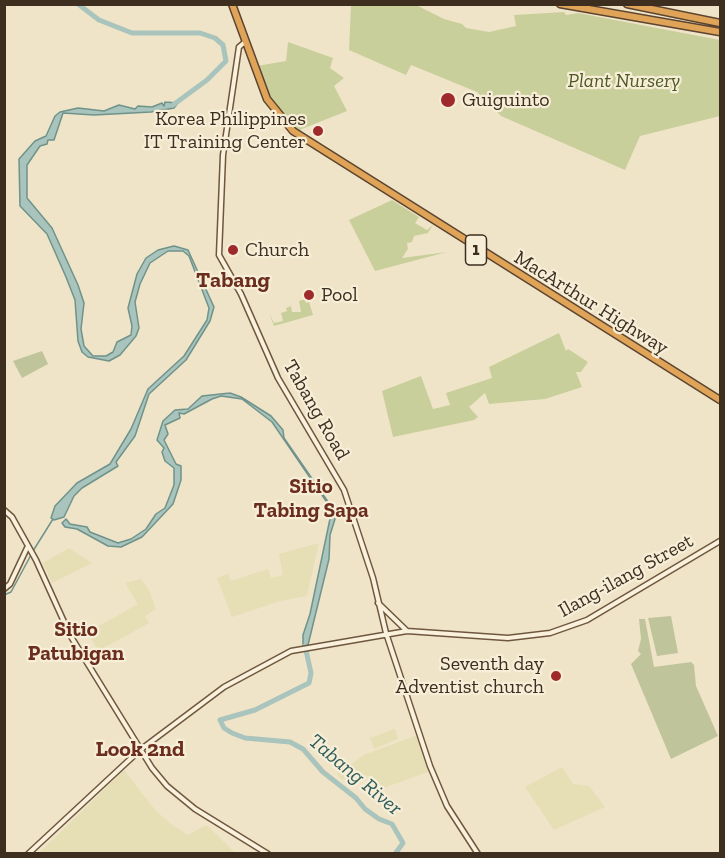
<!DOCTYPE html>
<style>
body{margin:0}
#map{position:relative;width:725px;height:858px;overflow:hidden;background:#f0e4c8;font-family:"Zilla Slab",serif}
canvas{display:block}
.frame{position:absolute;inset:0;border:6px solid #3d2e20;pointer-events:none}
</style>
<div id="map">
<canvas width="725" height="858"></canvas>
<div class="frame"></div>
</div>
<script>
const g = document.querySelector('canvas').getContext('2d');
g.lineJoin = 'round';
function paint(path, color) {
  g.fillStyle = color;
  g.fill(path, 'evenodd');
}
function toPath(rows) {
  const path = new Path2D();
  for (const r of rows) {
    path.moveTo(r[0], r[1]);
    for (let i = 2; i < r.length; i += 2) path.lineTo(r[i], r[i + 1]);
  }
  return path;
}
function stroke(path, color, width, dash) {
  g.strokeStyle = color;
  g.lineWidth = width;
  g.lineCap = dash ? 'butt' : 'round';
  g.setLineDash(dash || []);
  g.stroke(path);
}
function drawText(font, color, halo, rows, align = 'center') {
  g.font = font + ' "Zilla Slab",serif';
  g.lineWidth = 4.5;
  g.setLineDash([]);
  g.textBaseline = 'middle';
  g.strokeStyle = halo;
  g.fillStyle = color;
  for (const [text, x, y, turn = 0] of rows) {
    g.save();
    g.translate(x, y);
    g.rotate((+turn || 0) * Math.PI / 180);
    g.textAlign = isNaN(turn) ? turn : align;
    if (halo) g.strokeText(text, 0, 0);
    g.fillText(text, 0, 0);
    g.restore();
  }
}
const farmland = toPath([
 [319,543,307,596,280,601,232,617,217,578,228,574,231,581,268,569,271,578,283,575,279,554],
 [69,548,92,563,52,583,43,563],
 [141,579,149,590,156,609,145,616,149,623,98,651,88,632,138,604,125,583],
 [395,729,398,739,374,749,370,738],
 [417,735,430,771,381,789,379,782,371,776,360,775,342,780,337,774,364,755],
 [562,767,573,784,589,786,605,807,554,830,525,787],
 [124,770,156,811,171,824,188,835,204,826,208,826,235,853,39,853]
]);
const green = toPath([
 [416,5,444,19,462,24,466,28,489,32,516,26,514,15,564,12,566,15,578,13,720,40,720,116,640,136,625,170,501,116,477,92,411,65,406,75,349,50,351,5],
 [288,42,333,58,330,68,344,78,334,86,347,111,297,131,288,122,270,100,257,66,286,61],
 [392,200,419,217,415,223,427,230,433,225,428,233,414,236,412,242,407,243,408,249,402,258,447,252,375,271,349,220],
 [305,299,306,303,309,302,313,315,274,326,269,313,274,323,283,321,281,313,287,311,286,308,291,306,292,312,301,312,299,301],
 [559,333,566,351,568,349,588,362,581,372,576,372,582,387,545,399,489,404,485,393,469,407,478,417,474,420,393,437,382,391,421,376,433,409,450,405,446,393,492,378,489,367]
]);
const cemetery = toPath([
 [42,351,48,364,22,378,13,361],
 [671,616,678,653,657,656,648,618],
 [639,619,645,619,654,667,691,662,694,665,696,686,718,736,671,759,631,664,641,654,638,651,641,639]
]);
const water = toPath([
 [165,102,178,103,174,108,151,112,94,115,63,113,54,140,48,140,47,144,40,146,27,165,27,198,52,228,78,285,84,303,81,329,84,346,93,356,106,356,113,352,117,342,131,335,132,326,128,308,137,274,146,258,158,250,174,246,188,250,214,307,210,321,186,360,149,394,135,436,116,462,118,466,82,488,74,496,64,517,54,520,51,518,55,506,77,483,110,464,131,429,148,389,184,356,207,320,209,308,189,256,183,251,168,251,150,263,140,284,135,302,139,328,136,336,120,355,109,361,88,357,82,352,78,341,75,300,66,277,47,234,20,206,19,159,35,141,46,136,55,116,60,112,78,108,104,111,119,105,135,109,138,106,152,107,162,103,164,106,165,102],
 [230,393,241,397,271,416,283,430,284,438,333,509,335,519,330,535,329,559,308,645,303,646,303,635,310,614,331,514,326,501,272,422,242,399,221,396,212,399,184,414,179,413,180,418,165,425,168,434,164,440,176,464,181,466,181,480,173,504,142,537,121,547,108,546,77,529,65,527,62,523,66,519,70,524,87,527,90,532,118,543,131,539,146,529,156,514,165,508,174,485,174,468,165,461,162,452,164,448,157,440,163,421,175,410,188,409,202,396,230,393]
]);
const stream = toPath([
 [33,551,53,519],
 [4,595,11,592,31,555]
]);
const river = toPath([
 [78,4,99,20,132,33,200,33,215,38,223,45,226,61,207,80,173,105],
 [305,646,311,673,309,683,255,710,220,720,224,728,232,733,245,738,290,742,303,749,323,772,356,798,365,809,379,819,392,824,403,843,395,854]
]);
const secondary = toPath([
 [245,42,239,47,223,155,219,255,241,294,278,378,344,490,373,578,386,633,430,766,447,806,478,854],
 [4,510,12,517,36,560,70,635,152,768,167,786,195,809,268,854],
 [4,589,10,584,27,548],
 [378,603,407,631],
 [28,854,140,750,224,687,291,651,407,631,508,638,550,633,587,620,720,541]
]);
const highway = toPath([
 [232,4,267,99,293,131,720,400],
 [560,4,720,32],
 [627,4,720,23]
]);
const markers = [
 [448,100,8,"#9e2a2b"],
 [318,131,6,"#9e2a2b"],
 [233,250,6,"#9e2a2b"],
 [309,295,6,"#9e2a2b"],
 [556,676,6,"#9e2a2b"]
];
const shields = [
 [476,250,21]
];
const shieldNames = [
 ["1",476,250]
];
const parkNames = [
 ["Plant Nursery",624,81]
];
const poiNames = [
 ["Guiguinto",462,100],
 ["Korea Philippines",306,119,"right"],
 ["IT Training Center",306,142,"right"],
 ["Church",245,250],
 ["Pool",321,295],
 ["Seventh day",544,664,"right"],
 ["Adventist church",544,687,"right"]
];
const streetNames = [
 ["MacArthur Highway",591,303,32],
 ["Tabang Road",316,410,60],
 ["Ilang-ilang Street",626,576,-29]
];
const neighbourhoodNames = [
 ["Sitio",311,487],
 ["Tabing Sapa",311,511],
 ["Sitio",76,630],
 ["Patubigan",76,654]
];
const waterNames = [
 ["Tabang River",355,775,40]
];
const quarterNames = [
 ["Tabang",233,281],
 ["Look 2nd",140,750]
];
paint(farmland, '#e6deb5');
paint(green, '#c9cf9b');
paint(cemetery, '#bfc49a');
paint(water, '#a9c4bc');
stroke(water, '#6f938a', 1.5);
stroke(stream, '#6f938a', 1.5);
stroke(river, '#a9c4bc', 5);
stroke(secondary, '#6f573f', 7);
stroke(highway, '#5b4430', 9);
stroke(secondary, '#faf1dc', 4);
stroke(highway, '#e0a458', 6);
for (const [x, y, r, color] of markers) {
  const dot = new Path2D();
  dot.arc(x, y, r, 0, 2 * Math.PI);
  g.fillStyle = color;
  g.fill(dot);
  stroke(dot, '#f7eed8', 2);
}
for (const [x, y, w] of shields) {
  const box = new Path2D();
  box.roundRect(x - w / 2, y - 15, w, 30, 4.5);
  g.fillStyle = '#f7eed8';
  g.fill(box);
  stroke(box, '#3d2e20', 1.5);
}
drawText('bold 18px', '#3d2e20', null, shieldNames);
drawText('italic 20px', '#4d5a26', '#f7eed8', parkNames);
drawText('20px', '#3d2e20', '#f7eed8', poiNames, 'left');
drawText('20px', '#3d2e20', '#f7eed8', streetNames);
drawText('bold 21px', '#6b2e1e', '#f7eed8', neighbourhoodNames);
drawText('italic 21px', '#2f5d5a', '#f7eed8', waterNames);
drawText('bold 22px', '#6b2e1e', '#f7eed8', quarterNames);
</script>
